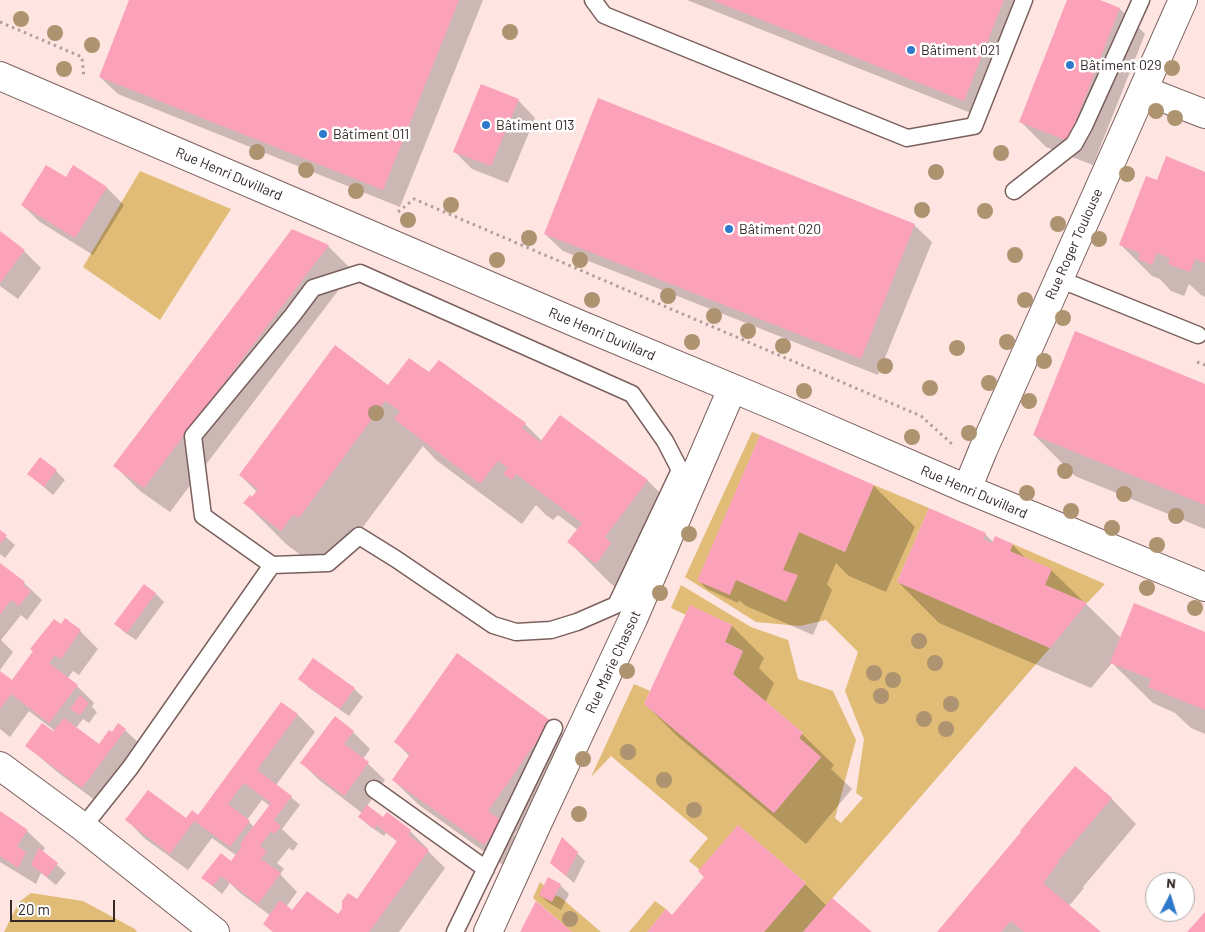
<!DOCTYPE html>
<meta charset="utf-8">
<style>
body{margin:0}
#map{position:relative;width:1205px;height:932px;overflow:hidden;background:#fee5e1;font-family:Barlow,sans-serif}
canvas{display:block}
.north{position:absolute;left:1145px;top:872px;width:50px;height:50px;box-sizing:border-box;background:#fff;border:1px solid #aeaaa9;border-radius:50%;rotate:5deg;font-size:14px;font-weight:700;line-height:20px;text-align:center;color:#352a28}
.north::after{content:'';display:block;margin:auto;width:18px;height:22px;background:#2f79ca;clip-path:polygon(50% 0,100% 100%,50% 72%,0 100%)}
.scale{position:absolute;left:10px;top:900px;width:105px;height:22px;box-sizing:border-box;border:2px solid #352a28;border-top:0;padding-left:6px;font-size:15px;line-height:18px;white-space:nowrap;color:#352a28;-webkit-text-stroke:4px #fff;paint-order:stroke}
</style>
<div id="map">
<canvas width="1205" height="932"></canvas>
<div class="north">N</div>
<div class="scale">20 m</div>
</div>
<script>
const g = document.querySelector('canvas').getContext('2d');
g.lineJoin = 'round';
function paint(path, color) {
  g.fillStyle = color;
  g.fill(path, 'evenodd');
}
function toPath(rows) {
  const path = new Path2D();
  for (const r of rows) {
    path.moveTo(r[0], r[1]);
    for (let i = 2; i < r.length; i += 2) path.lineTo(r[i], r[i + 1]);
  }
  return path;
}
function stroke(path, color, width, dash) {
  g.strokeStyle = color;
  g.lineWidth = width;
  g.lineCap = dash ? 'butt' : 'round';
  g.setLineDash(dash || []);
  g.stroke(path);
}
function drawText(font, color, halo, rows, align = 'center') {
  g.font = font + ' Barlow,sans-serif';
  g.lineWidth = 5;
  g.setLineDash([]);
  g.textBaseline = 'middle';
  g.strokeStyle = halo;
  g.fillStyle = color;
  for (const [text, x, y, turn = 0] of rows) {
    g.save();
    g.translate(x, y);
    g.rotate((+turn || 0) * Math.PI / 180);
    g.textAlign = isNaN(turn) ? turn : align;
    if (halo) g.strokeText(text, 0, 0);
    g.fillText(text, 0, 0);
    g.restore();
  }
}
const green = toPath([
 [140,171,231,209,160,320,83,267],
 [752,432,760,435,704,566,772,595,799,532,845,552,874,485,929,508,897,582,1050,648,803,932,764,932,806,883,738,825,700,870,689,861,708,838,611,756,591,777,634,684,650,691,644,704,774,813,821,757,799,738,803,733,733,674,743,651,725,642,732,625,690,606,686,615,671,608,681,585,751,627,788,640,798,679,833,691,856,740,835,818,841,823,863,798,856,793,864,739,845,691,858,652,826,620,800,626,756,622,685,577],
 [1013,544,1105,584,1087,603,1045,585,1010,551],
 [540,882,558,897,559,896,601,932,572,932,533,898],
 [31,893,83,901,135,929,137,932,4,932,19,902],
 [655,901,666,909,647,932,629,932]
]);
const shadow = toPath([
 [131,0,483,0,400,207,118,94,100,77],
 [687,0,1028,0,981,117],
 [1069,0,1097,0,1120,9,1145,34,1093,165,1046,147,1021,122],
 [518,100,535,118,508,183,472,169,454,151],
 [74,167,107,188,124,205,93,255,40,222,22,205,66,179],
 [1205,174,1205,297,1201,295,1189,284,1184,296,1171,291,1160,279,1152,276,1120,244,1157,182],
 [914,225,932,242,878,375,563,251,545,234],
 [293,231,328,246,353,271,170,512,140,491,115,466],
 [0,233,24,251,41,268,18,299,0,286],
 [429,374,525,424,542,441,647,480,688,521,637,604,610,583,569,542,578,530,558,515,553,520,546,515,536,505,522,524,436,460,423,446,340,558,322,571,286,544,245,503,252,498,257,492,240,475,389,386],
 [1205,385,1205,529,1075,476,1034,435],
 [56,471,65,480,53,495,29,474],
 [874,486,915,527,886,592,849,576,836,563,827,584,832,590,813,635,746,606,739,600,738,603,707,589,698,580],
 [0,532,15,545,5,558,0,554],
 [985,534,994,543,996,538,1013,545,1027,560,1051,570,1121,638,1205,633,1205,734,1191,728,1175,713,1153,703,1112,663,1091,688,939,623,898,582],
 [0,565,24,583,42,600,27,620,21,615,1,640,13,652,0,670],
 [144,585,156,594,164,602,136,640,124,632,116,624],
 [691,607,732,626,764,658,759,668,774,683,765,703,802,734,834,765,831,769,852,789,806,844,677,736,645,704],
 [65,620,80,631,98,649,79,675,73,671,67,679,77,686,94,703,92,707,97,712,89,723,83,719,76,728,99,745,112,733,125,730,143,747,100,804,56,771,27,746,54,733,55,731,29,711,10,737,0,729,0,673,12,682],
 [300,679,354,689,363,697,349,716,308,687],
 [281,704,298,715,315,732,276,785,291,797,300,805,282,829,298,844,293,851,289,848,277,863,284,869,280,874,297,892,286,907,293,911,338,915,357,901,398,842,386,833,384,836,368,825,360,817,362,813,319,780,302,763,353,732,370,749,363,759,385,780,367,806,383,818,410,831,428,849,427,850,445,868,399,932,273,932,265,924,271,916,240,893,230,883,222,894,203,878,232,863,237,856,212,838,188,870,144,838,127,820,186,819,198,817],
 [262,800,270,806,254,827,247,820],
 [551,722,576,747,514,835,526,847,510,870,419,805,393,780,410,757,396,742],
 [1111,798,1136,824,1083,887,1084,888,1069,906,1099,932,939,932],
 [0,812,27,831,45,848,42,852,66,873,56,885,41,873,36,884,0,862],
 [563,839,585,861,574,883,551,863],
 [805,884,827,906,870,932,648,932,672,916],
 [560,885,569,894,561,910,549,903,540,895]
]);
const building = toPath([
 [129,0,459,0,383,190,99,77],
 [712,0,1004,0,964,101],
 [1067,0,1100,0,1120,8,1068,141,1019,122],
 [481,84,519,99,491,166,453,152],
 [598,98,915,224,861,359,544,234],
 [1166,156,1205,172,1205,263,1195,259,1190,272,1168,264,1170,258,1157,253,1152,265,1138,259,1140,253,1119,245,1146,176,1157,180],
 [46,165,66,177,73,165,107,187,75,238,21,205],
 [292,229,329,245,144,488,113,466],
 [0,231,25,250,0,283],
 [1075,331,1205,384,1205,505,1033,435],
 [335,345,388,385,409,358,429,372,439,360,526,423,522,428,540,442,560,415,648,480,605,537,611,543,596,564,567,542,582,523,516,474,512,480,503,474,508,468,498,461,480,484,394,419,400,411,385,401,299,518,293,515,281,531,243,503,250,495,252,497,258,489,239,475],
 [760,435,874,485,845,552,799,532,783,570,798,575,786,602,736,580,730,595,697,581],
 [40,457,57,470,44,487,27,474],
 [929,508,986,533,983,539,992,543,995,536,1013,544,1010,551,1052,569,1045,585,1087,603,1050,648,897,582],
 [0,530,7,535,0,544],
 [0,563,25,582,23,585,31,591,19,606,11,600,0,615],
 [144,584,156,593,127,633,114,624],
 [1134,603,1205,632,1205,710,1148,687,1151,679,1110,663],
 [690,605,732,625,725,642,743,651,733,674,803,733,799,738,821,757,774,813,644,704],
 [65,618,81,630,61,659,55,655,49,663,78,685,49,723,11,694,0,709,0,671,12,680,33,651,30,649,54,619,61,624],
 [457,653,551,721,488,811,502,821,484,845,392,780,410,754,394,742],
 [313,658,355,688,340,709,298,679],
 [80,695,89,703,80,715,70,709],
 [281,702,298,714,257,770,292,796,274,820,281,826,275,834,271,831,260,846,267,851,261,859,281,873,258,904,221,876,213,886,201,878,221,853,231,861,242,846,240,844,271,803,244,783,228,804,250,821,230,847,194,821,170,854,125,820,148,790,186,818,192,810,198,815],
 [335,716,354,731,344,744,369,762,344,796,300,763],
 [64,718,99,744,109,730,112,732,118,723,126,729,82,788,25,746,42,723,53,731],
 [1075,766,1112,798,1058,861,1059,862,1043,883,1101,932,1024,932,1011,921,1001,932,937,932,1021,832,1020,831],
 [367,805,383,817,387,812,411,830,408,835,429,850,369,932,273,932,263,924,280,900,292,910,307,891,338,914,342,909,342,901,348,893,357,899,397,841,377,825,375,829,358,817],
 [0,811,28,830,17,846,26,852,18,868,0,856],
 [738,825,806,883,764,932,647,932,666,909,672,915,704,877,698,871],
 [562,837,578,852,566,876,550,863],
 [39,848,58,863,47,877,31,865],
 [548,877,561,884,552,902,539,895],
 [832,898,872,932,803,932],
 [536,901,572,932,520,932],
 [1205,912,1205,932,1187,932]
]);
const path = toPath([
 [0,22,82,57,84,78],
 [398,212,414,199,921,416,952,444],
 [1197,362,1205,365]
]);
const lane = toPath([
 [593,0,604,15,907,138,974,126,1024,0],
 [1014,191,1074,144,1084,126,1141,0],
 [1059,279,1198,335],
 [374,789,486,869],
 [83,827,130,768,272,565,328,563,359,536,396,559,493,625,516,632,551,630,577,622,616,605,680,470,665,441,632,394,360,273,313,288,292,316,193,436,203,516,272,565],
 [455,932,554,728]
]);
const street = toPath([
 [0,76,581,325,780,408,967,489,1205,587],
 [1143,90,1205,114],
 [967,489,983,450,1183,0],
 [488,932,538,822,633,619,732,389]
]);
const primary = toPath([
 [0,766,83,827,215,932]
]);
const trees = [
 [21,19],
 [510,32],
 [55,33],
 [92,45],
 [1172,68],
 [64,69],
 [1156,111],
 [1175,118],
 [257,152],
 [1001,153],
 [306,170],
 [936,172],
 [1127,174],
 [356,191],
 [451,205],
 [922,210],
 [985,211],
 [408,220],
 [1058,224],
 [529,238],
 [1099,239],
 [1015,255],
 [497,260],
 [580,260],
 [668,296],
 [592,300],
 [1025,300],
 [714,316],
 [1063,318],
 [748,331],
 [692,342],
 [1007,342],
 [783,346],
 [957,348],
 [1044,361],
 [885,366],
 [989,383],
 [930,388],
 [804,391],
 [1029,401],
 [376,413],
 [969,433],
 [912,437],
 [1065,471],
 [1027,493],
 [1124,494],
 [1071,511],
 [1176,516],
 [1112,528],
 [689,534],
 [1157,545],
 [1147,588],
 [660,593],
 [1195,608],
 [919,641],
 [935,663],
 [627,671],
 [874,673],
 [893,680],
 [881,696],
 [951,704],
 [924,719],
 [946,729],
 [628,752],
 [583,759],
 [664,780],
 [694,810],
 [579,814],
 [570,919]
];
const markers = [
 [911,50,5,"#2f79ca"],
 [1070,65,5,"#2f79ca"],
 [486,125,5,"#2f79ca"],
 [323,134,5,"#2f79ca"],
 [729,229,5,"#2f79ca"]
];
const poiNames = [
 ["Bâtiment 021",921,50],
 ["Bâtiment 029",1080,65],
 ["Bâtiment 013",496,125],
 ["Bâtiment 011",333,134],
 ["Bâtiment 020",739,229]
];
const streetNames = [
 ["Rue Henri Duvillard",229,174,23],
 ["Rue Roger Toulouse",1074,244,-66],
 ["Rue Henri Duvillard",602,334,23],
 ["Rue Henri Duvillard",974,492,23],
 ["Rue Marie Chassot",613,662,-65]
];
paint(green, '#e0bc76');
paint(shadow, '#0003');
paint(building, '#fba1b9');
stroke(lane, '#7a605c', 19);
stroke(street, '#7a605c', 30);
stroke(primary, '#7a605c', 30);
stroke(path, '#b29e9b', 3, [2.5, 4]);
stroke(lane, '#fff', 16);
stroke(street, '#fff', 28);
stroke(primary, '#fff', 28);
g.fillStyle = '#ad936f';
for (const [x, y] of trees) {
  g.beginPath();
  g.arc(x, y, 8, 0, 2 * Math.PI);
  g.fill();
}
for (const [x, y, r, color] of markers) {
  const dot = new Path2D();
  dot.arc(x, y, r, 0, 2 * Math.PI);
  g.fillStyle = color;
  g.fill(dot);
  stroke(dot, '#fff', 2);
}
drawText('14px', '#352a28', '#fff', poiNames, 'left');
drawText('14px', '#352a28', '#fff', streetNames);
</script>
